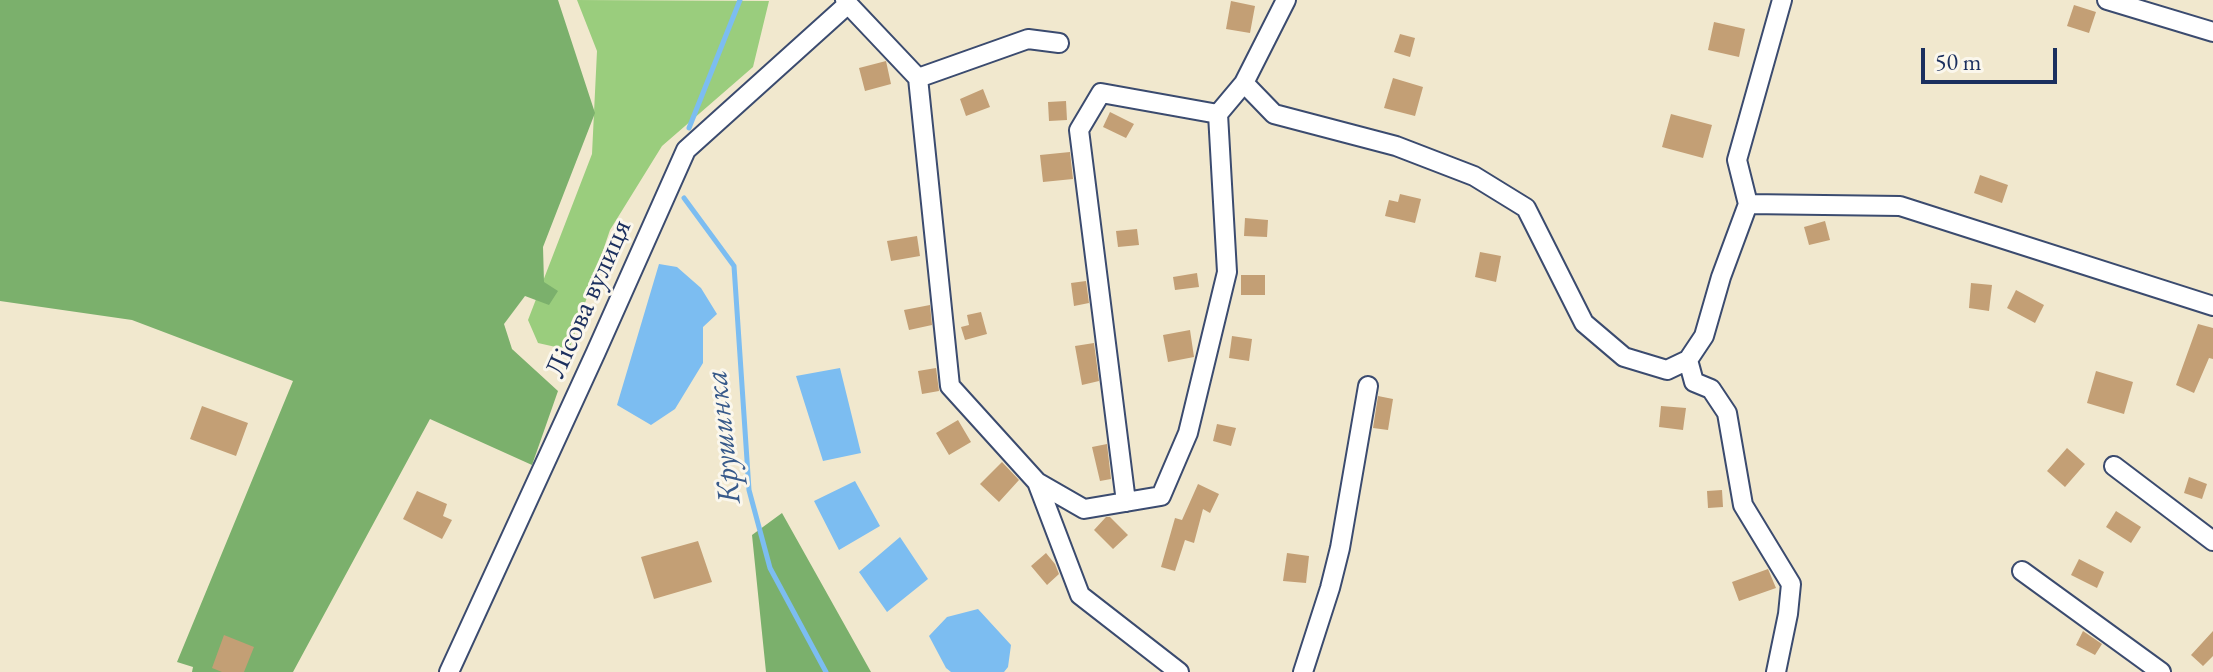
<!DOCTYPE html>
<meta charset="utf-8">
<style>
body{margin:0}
#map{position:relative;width:2213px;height:672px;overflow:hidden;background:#f1e8ce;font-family:"EB Garamond",serif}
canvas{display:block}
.scale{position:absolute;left:1921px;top:48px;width:136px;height:36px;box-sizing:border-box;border:4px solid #1b2f5e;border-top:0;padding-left:10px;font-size:24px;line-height:28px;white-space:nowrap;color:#1b2f5e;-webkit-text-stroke:6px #fbf7ec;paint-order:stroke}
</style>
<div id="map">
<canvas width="2213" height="672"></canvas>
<div class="scale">50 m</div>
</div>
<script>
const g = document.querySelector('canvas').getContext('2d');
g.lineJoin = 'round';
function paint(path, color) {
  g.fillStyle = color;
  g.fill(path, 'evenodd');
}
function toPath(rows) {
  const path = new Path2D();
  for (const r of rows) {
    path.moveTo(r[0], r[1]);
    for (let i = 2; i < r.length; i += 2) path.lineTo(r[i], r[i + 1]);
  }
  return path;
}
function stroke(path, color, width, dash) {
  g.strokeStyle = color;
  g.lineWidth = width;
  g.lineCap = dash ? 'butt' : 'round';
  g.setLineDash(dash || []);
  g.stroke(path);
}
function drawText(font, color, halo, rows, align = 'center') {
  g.font = font + ' "EB Garamond",serif';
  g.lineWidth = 6;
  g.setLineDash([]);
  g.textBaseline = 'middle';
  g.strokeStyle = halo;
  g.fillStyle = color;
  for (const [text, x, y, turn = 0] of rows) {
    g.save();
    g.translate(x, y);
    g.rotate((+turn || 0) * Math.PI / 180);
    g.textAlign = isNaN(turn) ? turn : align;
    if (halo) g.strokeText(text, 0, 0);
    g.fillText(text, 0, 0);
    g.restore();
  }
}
const green = toPath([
 [577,0,769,1,753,67,662,146,610,230,569,350,538,343,528,320,592,154,597,51]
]);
const forest = toPath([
 [0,0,558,0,595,113,543,247,544,282,558,291,549,305,525,296,504,324,512,349,558,391,532,465,430,419,293,672,192,672,193,667,177,662,293,381,132,320,0,301],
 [782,513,871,672,766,672,752,535]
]);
const water = toPath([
 [659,264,677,267,701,288,717,314,703,327,703,363,675,409,651,425,617,405],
 [840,368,861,453,823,461,796,376],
 [855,481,880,526,839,550,814,501],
 [900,537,928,579,887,612,859,572],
 [978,609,1011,645,1008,667,1004,672,951,672,946,668,929,636,947,617]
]);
const stream = toPath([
 [689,128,740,0],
 [684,198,734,266,749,490,770,568,826,672]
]);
const building = toPath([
 [1231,1,1255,6,1250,33,1226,29],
 [2074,5,2096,12,2089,33,2067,26],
 [1714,22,1745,29,1739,57,1708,50],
 [1400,34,1415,38,1410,57,1394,52],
 [886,61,891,84,865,91,859,68],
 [1393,78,1423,87,1415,116,1384,108],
 [983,89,990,107,966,116,960,99],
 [1066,101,1067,120,1049,121,1048,102],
 [1110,112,1134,124,1126,138,1103,127],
 [1671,114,1712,125,1703,158,1662,147],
 [1070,152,1073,179,1043,182,1040,155],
 [1980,175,2008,185,2002,203,1974,193],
 [1400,194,1421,199,1415,223,1385,216,1389,200,1398,202],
 [1245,218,1268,220,1267,237,1244,236],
 [1825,221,1830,240,1809,245,1804,227],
 [1137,229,1139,245,1118,247,1116,231],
 [917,236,920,256,891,261,887,241],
 [1480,252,1501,256,1496,282,1475,277],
 [1197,273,1199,287,1175,290,1173,277],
 [1241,275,1265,275,1265,295,1241,295],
 [1086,281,1089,303,1074,306,1071,283],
 [1971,283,1992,285,1989,311,1969,308],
 [2016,290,2044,305,2035,323,2007,308],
 [930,305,932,325,909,330,904,310],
 [981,312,987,334,965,340,961,327,969,325,967,315],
 [2198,324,2213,328,2213,359,2209,358,2194,393,2176,385],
 [1190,330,1194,357,1168,362,1163,335],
 [1232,336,1252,339,1249,361,1229,358],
 [1094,343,1099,381,1082,385,1075,346],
 [936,368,939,391,922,394,918,371],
 [2096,371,2133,382,2124,414,2087,403],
 [1378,396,1393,399,1388,430,1373,428],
 [202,406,248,423,236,456,190,439],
 [1661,406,1686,408,1683,430,1659,427],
 [958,420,971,442,949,455,936,433],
 [1217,424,1236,428,1231,446,1213,441],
 [1107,444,1111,479,1100,481,1092,447],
 [2067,448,2085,464,2065,487,2047,471],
 [1002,462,1019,480,999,502,980,484],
 [2189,477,2207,484,2202,499,2184,493],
 [1198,484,1219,494,1210,513,1203,509,1194,543,1185,540,1175,571,1161,567,1175,518,1182,520],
 [1722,490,1723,507,1708,508,1707,491],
 [417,491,447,504,443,516,452,520,442,539,403,519],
 [2116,511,2141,527,2131,543,2106,527],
 [1106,517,1110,517,1128,535,1113,549,1094,530],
 [698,541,712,582,654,599,641,557],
 [1046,553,1055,564,1059,574,1047,585,1031,566],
 [1287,553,1309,556,1306,583,1283,581],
 [2079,559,2104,572,2097,588,2071,575],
 [1768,569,1776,588,1739,601,1732,582],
 [2083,631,2102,644,2095,655,2076,645],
 [2213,631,2213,656,2203,666,2191,655],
 [224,635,254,647,244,672,222,672,212,668]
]);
const minor = toPath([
 [2107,0,2213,32],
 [848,4,918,78,950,386,1037,482,1080,595,1179,672],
 [918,78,1028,39,1059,43],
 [1244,83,1274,114,1396,146,1474,176,1526,208,1584,323,1624,357,1667,370,1688,360,1704,336,1721,277,1748,204,1737,160,1782,0],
 [1748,204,1900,206,2213,306],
 [1688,360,1694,382,1711,389,1727,413,1743,505,1791,584,1788,614,1776,672],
 [2114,466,2213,541],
 [1037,482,1084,509,1161,496,1188,433,1227,272,1218,114,1244,83,1286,0],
 [1126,502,1079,130,1101,93,1218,114],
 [2022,571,2161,672],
 [449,672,596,352,686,150,848,4,845,0],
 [1303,672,1330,588,1340,548,1368,386]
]);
const streetNames = [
 ["Лісова вулиця",589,299,-66]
];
const waterNames = [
 ["Крушинка",724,437,-96]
];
paint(green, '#9acd7d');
paint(forest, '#7bb06c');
paint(water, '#7cbdf1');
stroke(stream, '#7cbdf1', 5);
paint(building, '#c39f75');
stroke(minor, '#3b4b6f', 22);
stroke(minor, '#fff', 18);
drawText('30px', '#1b2f5e', '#fbf7ec', streetNames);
drawText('italic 32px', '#385a8a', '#fbf7ec', waterNames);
</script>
